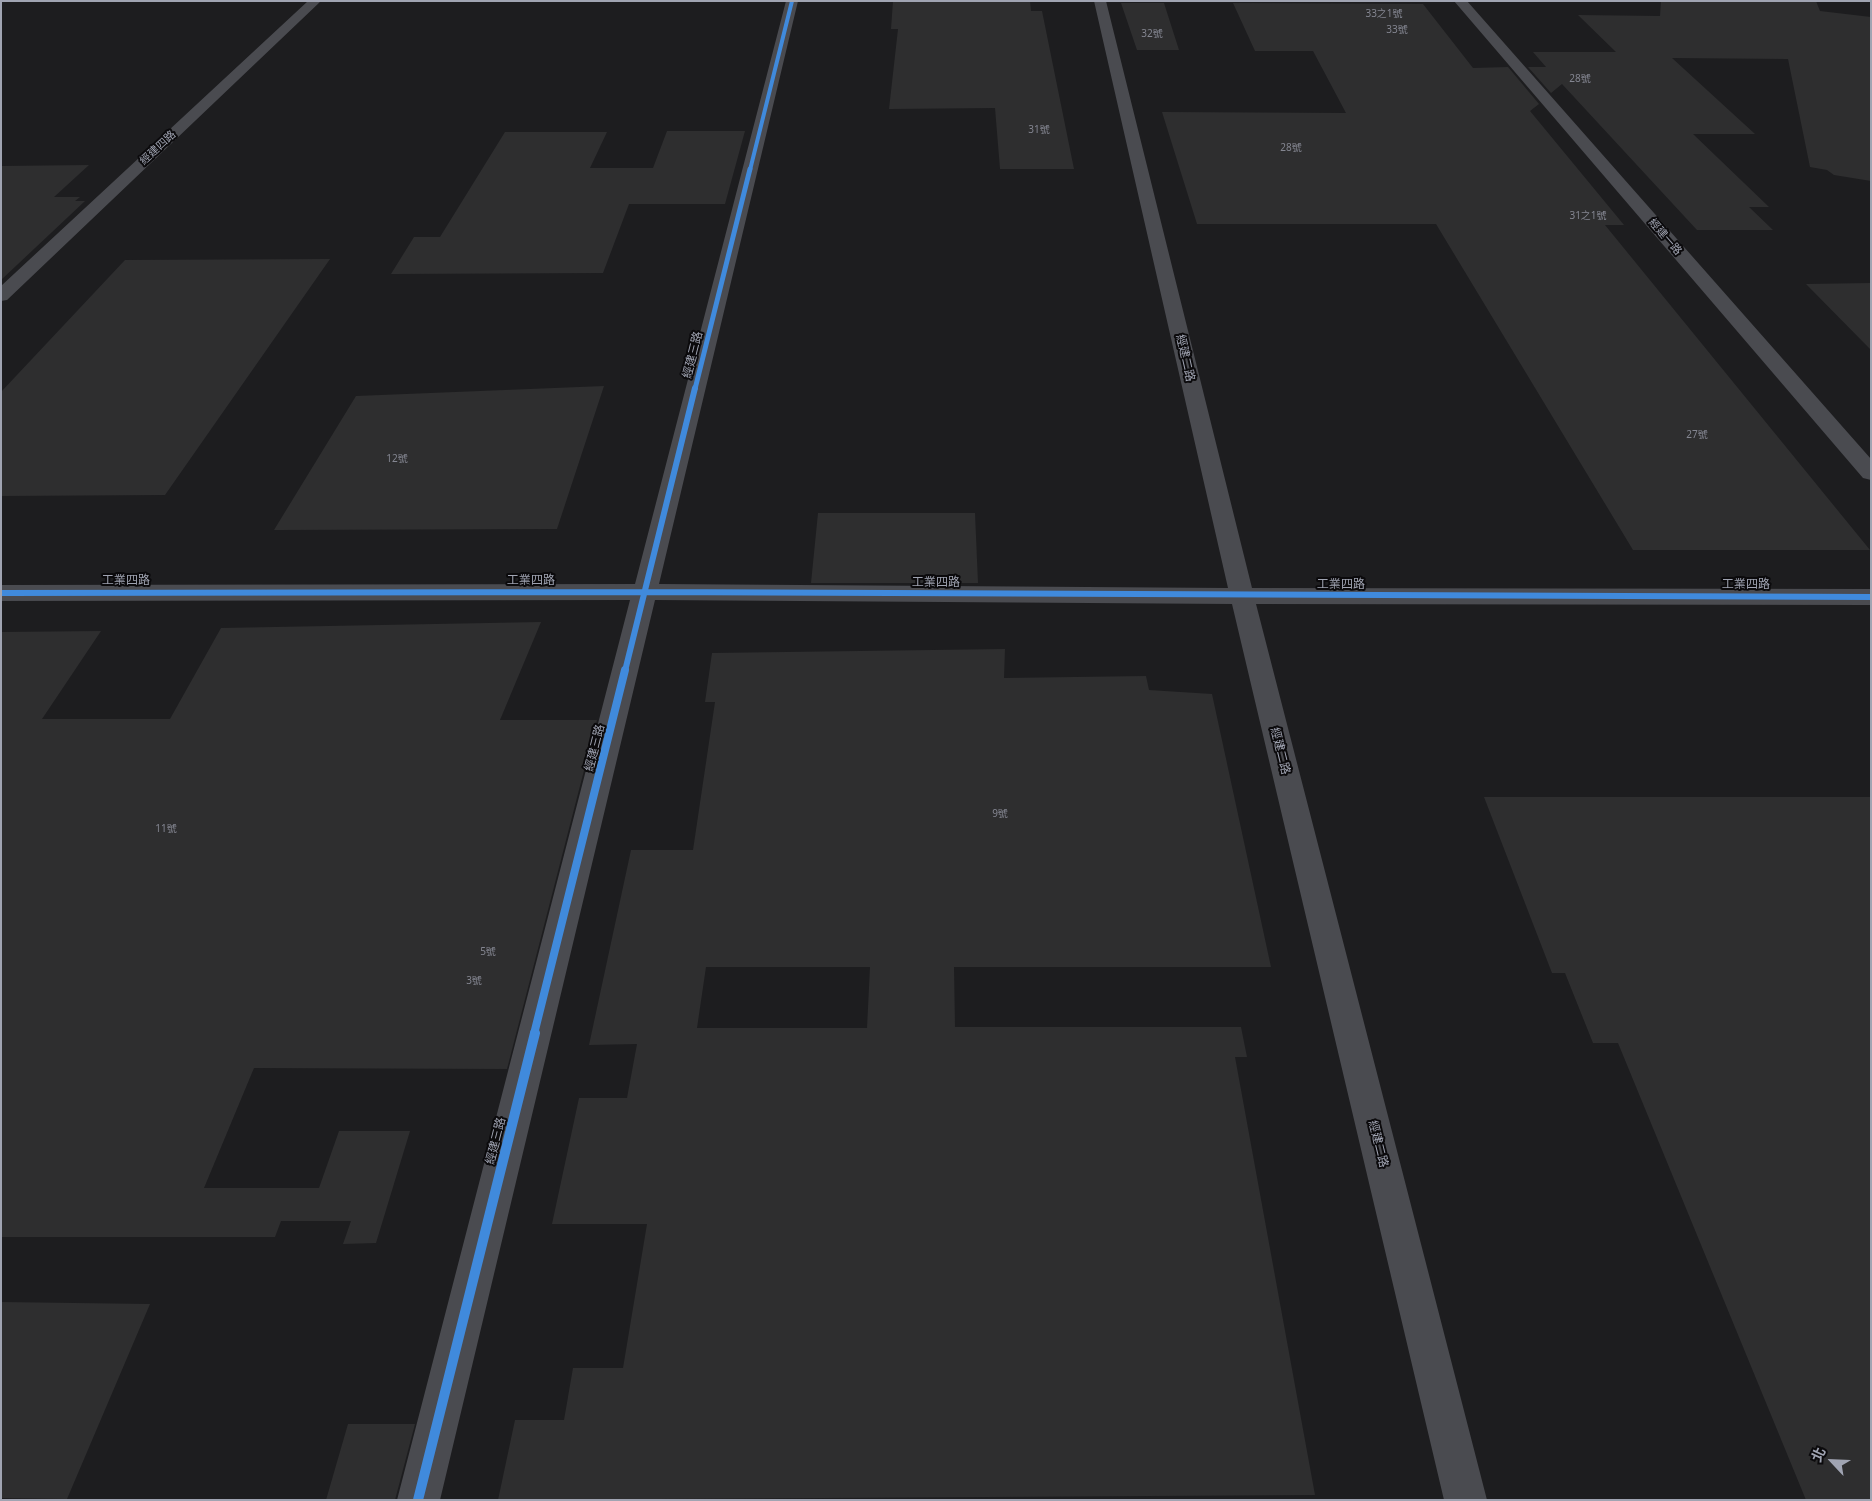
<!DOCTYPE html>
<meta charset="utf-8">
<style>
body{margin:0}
#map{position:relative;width:1872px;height:1501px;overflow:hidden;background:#101010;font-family:"Noto Sans","Noto Sans TC",sans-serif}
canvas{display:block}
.frame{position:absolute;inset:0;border:2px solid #a0a4b2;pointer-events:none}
.north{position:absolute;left:1807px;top:1436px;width:50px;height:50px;-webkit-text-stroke:4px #0b0a0c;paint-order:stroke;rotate:295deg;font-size:14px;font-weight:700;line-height:20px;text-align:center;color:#a0a4b2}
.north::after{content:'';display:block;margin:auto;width:18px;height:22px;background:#a0a4b2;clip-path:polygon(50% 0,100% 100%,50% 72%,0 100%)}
</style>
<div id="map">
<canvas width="1872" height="1501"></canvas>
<div class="frame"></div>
<div class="north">北</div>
</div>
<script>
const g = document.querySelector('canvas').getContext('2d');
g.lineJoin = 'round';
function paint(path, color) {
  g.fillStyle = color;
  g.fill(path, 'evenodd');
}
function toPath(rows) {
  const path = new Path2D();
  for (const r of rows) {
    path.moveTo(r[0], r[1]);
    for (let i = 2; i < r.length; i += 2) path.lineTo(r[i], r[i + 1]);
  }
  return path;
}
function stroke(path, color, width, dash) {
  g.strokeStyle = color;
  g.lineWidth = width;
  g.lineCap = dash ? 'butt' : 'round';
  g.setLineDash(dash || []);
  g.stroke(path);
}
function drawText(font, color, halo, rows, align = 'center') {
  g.font = font + ' "Noto Sans","Noto Sans TC",sans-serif';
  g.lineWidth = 4;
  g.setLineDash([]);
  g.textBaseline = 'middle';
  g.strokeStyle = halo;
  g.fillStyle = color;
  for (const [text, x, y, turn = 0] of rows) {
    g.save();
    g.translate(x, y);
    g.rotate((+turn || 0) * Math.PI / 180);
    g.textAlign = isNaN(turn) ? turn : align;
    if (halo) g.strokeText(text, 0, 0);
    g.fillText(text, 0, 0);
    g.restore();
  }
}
const built = toPath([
 [1,1,1871,1,1871,1500,1,1500]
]);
const building = toPath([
 [893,1,1030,1,1031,11,1042,11,1074,169,1000,169,995,108,889,109,898,29,891,29],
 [1661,1,1816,1,1820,11,1871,17,1871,181,1834,175,1827,170,1810,167,1788,59,1672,58,1755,134,1693,134,1769,207,1749,207,1773,230,1697,230,1562,84,1551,93,1528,67,1546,67,1533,52,1616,52,1578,15,1660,16],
 [1121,3,1164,3,1179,50,1137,50],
 [1233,3,1423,4,1473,68,1508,67,1539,104,1530,111,1624,225,1605,225,1870,550,1633,550,1436,224,1197,224,1162,112,1346,113,1313,51,1255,51],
 [667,131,745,131,725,204,629,204,603,273,391,274,414,237,440,237,505,132,607,132,590,168,653,168],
 [89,165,54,197,80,197,75,201,85,201,1,280,1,166],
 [330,259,165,495,1,496,1,392,125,260],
 [1871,283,1871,350,1806,284],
 [604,386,557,529,274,530,356,396],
 [818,513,975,513,978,583,811,583],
 [541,622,500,720,597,720,507,1069,254,1068,204,1188,319,1188,339,1131,410,1131,376,1243,343,1244,351,1221,281,1221,275,1237,1,1237,1,632,101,631,42,719,170,719,221,628],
 [1005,649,1004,678,1146,676,1149,690,1212,694,1271,967,954,967,955,1027,1241,1027,1247,1057,1235,1057,1315,1495,498,1500,515,1420,564,1420,573,1368,623,1368,647,1224,552,1224,579,1098,627,1098,637,1044,589,1045,631,850,693,850,715,702,705,702,712,653],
 [706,967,870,967,867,1028,697,1028],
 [1484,797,1871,797,1871,1500,1806,1500,1618,1043,1593,1043,1565,973,1552,973],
 [1,1302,150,1304,67,1499,1,1498],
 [348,1424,415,1424,395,1500,326,1500]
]);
const minor = toPath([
 [308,1,321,1,7,300,1,301,1,286,308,1],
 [786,1,798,1,659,584,1228,588,1094,1,1106,1,1252,588,1871,589,1871,605,1256,604,1487,1500,1444,1500,1232,604,655,600,440,1500,397,1500,630,600,1,601,1,585,635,584,786,1],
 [1454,1,1467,1,1871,459,1871,480,1863,478,1454,1]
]);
const cyclewayFar4 = toPath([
 [750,170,792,1]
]);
const cyclewayFar3 = toPath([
 [695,389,750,169]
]);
const cyclewayFar2 = toPath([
 [1,593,645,592,1871,597],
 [625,671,695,388]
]);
const cyclewayFar1 = toPath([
 [534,1034,625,670]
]);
const cycleway = toPath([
 [418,1500,535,1033]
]);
const numberNames = [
 ["33之1號",1384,14],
 ["33號",1397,30],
 ["32號",1152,34],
 ["28號",1580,79],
 ["31號",1039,130],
 ["28號",1291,148],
 ["31之1號",1588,216],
 ["27號",1697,435],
 ["12號",397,459],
 ["9號",1000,814],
 ["11號",166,829],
 ["5號",488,952],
 ["3號",474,981]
];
const farStreetnames = [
 ["經建四路",158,148,-43],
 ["經建一路",1665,237,49]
];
const streetNames = [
 ["經建三路",693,355,-76],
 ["經建二路",1185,358,77],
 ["工業四路",126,581],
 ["工業四路",531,581],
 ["工業四路",936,583],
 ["工業四路",1341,585],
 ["工業四路",1746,585],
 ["經建三路",595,748,-76],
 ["經建二路",1280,751,76],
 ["經建三路",496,1141,-76],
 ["經建二路",1378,1144,76]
];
paint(built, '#1d1d1f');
paint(building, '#2e2e2f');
paint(minor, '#4a4b50');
stroke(cyclewayFar4, '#408adc', 4);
stroke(cyclewayFar3, '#408adc', 5);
stroke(cyclewayFar2, '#408adc', 6);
stroke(cyclewayFar1, '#408adc', 8);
stroke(cycleway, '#408adc', 10);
drawText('10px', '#848691', null, numberNames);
drawText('11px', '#a0a4b2', '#0b0a0c', farStreetnames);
drawText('12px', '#a0a4b2', '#0b0a0c', streetNames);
</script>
